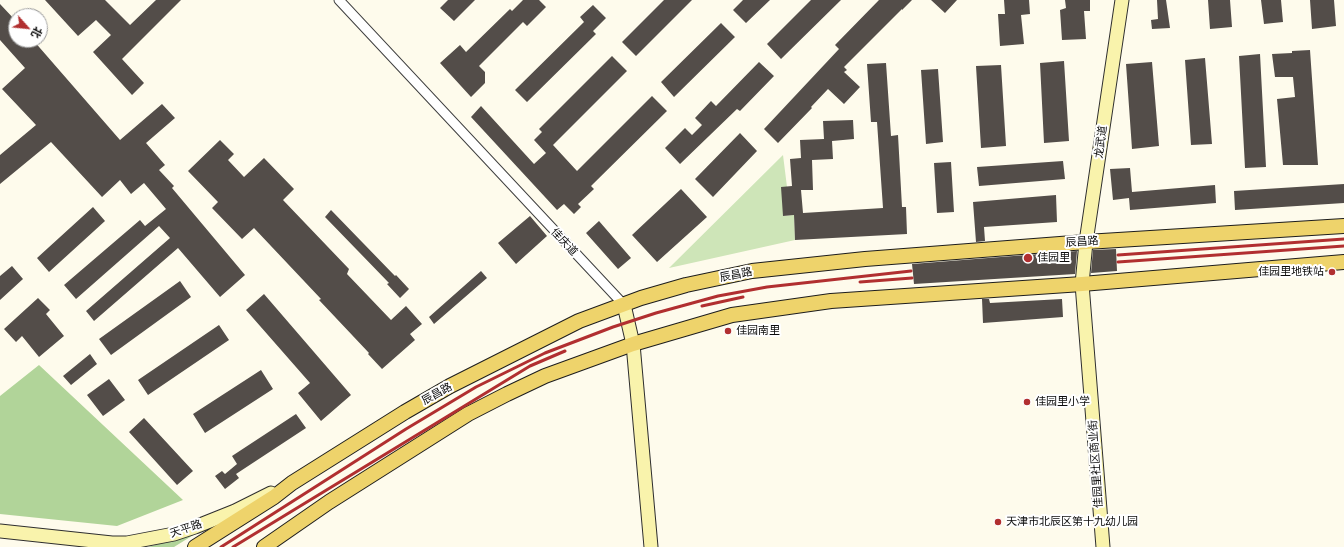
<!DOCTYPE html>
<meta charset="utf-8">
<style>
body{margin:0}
#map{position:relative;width:1344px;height:547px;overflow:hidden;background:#fefbec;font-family:Literata,"Noto Sans SC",serif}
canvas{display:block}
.north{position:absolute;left:8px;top:8px;width:40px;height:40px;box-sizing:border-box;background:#fff;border:1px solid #9e9e9e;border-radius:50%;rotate:117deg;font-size:11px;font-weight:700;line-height:16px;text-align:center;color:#0c0c0c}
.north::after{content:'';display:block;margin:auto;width:14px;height:18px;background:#b12f30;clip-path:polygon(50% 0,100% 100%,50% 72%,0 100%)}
</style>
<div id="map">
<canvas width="1344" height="547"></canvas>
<div class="north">北</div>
</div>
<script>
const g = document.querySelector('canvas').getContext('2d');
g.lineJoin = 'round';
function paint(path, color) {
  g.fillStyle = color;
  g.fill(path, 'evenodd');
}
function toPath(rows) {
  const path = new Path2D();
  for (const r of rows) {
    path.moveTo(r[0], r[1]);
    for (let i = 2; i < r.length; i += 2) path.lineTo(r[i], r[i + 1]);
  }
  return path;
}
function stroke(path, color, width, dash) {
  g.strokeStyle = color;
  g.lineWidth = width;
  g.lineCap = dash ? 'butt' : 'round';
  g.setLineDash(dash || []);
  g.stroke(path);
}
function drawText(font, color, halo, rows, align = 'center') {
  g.font = font + ' Literata,"Noto Sans SC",serif';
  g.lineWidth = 4;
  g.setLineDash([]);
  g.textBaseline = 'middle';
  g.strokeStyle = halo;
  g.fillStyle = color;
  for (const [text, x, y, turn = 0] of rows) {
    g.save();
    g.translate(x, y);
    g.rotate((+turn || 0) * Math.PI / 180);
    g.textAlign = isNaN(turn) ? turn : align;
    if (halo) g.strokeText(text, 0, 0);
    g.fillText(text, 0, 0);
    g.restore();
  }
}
const green = toPath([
 [783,155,787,187,783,216,794,215,795,240,669,268]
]);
const forest = toPath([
 [39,365,183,500,117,526,0,514,0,396],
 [195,534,174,547,148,547]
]);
const building = toPath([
 [45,0,105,0,130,25,156,0,181,0,122,59,144,83,132,95,93,52,111,35,96,20,78,36],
 [448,0,475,0,454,21,440,8],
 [523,0,539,0,546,7,527,26,523,22,479,66,485,72,485,83,471,97,440,63,460,45,466,52,510,9,512,11],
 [664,0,692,0,636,56,622,42],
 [743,0,770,0,746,23,733,10],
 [811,0,841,0,781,59,767,44],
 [879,0,912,0,902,10,902,9,844,67,847,70,844,72,860,87,844,104,828,89,811,107,812,108,778,143,764,129,839,49,835,45],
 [931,0,957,0,945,13],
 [1004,0,1029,0,1030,14,1021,15,1024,44,1000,46,998,14,1005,14],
 [1065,0,1090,0,1090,11,1084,11,1086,39,1062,40,1060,10,1066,8],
 [1157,0,1166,0,1170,28,1152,29,1151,20,1158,19],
 [1208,0,1230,0,1232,27,1210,29],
 [1261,0,1281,0,1283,22,1264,24],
 [1310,0,1334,0,1336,26,1312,29],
 [0,4,16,21,16,40,33,40,120,140,162,104,175,118,146,143,165,165,159,170,174,186,172,188,245,275,220,297,178,248,94,321,86,311,170,238,159,226,76,299,64,285,140,220,145,226,166,209,144,183,131,194,120,180,102,197,51,142,0,184,0,155,36,125,2,89,25,68,0,40],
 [593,5,606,18,593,31,596,34,527,102,515,90,584,22,580,17],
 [721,23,735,37,674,97,661,82],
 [1310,50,1318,165,1283,165,1277,99,1295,97,1293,77,1275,77,1272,54,1292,53,1292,51],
 [1260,54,1266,167,1245,168,1239,56],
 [612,56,627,71,553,145,577,171,652,96,667,111,591,186,594,189,578,204,581,207,574,214,564,204,557,210,471,117,481,106,534,164,546,153,534,140,542,132,539,129],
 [1205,58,1212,144,1191,145,1185,60],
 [1064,61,1069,141,1044,143,1040,63],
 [759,62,774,76,740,111,737,109,680,164,665,148,685,128,692,135,702,125,695,118,711,101,716,106],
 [1152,62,1159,146,1132,149,1126,64],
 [886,63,891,136,898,135,902,207,906,207,907,234,795,240,794,215,783,216,781,187,792,186,790,159,801,158,800,140,824,139,823,121,853,120,854,139,832,141,833,159,812,160,813,190,801,190,803,213,883,208,877,122,871,122,867,64],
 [1001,65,1006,146,981,148,976,66],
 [938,69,943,142,926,144,921,70],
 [740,133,757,151,713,197,695,179],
 [220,140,234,154,228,160,244,177,264,158,294,189,283,200,349,269,347,274,391,320,406,306,422,324,410,334,415,340,382,369,368,354,369,353,319,300,321,299,254,228,242,239,212,208,218,202,188,171],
 [1063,161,1065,179,979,186,977,167],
 [951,162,954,212,937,213,934,163],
 [1130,168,1132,192,1215,185,1216,203,1130,210,1129,198,1113,200,1110,169],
 [1344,184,1344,203,1235,210,1234,191],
 [681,189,707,217,657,262,632,235],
 [1056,195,1057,222,984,227,985,241,976,242,973,202],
 [93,207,105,221,49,272,37,258],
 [331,210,395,276,396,275,409,289,400,298,387,284,389,283,325,217],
 [530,216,547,236,516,264,498,243],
 [599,221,631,258,618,269,586,233],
 [1116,249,1117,271,1091,273,1093,250],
 [1077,251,1075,274,914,284,912,264],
 [12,266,23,279,0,300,0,276],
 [481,271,487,278,434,324,429,317],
 [180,281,191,297,111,355,99,339],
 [264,294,351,395,321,421,298,393,310,383,246,310],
 [38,298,50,310,46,314,64,336,39,357,22,336,16,342,4,329],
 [982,299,989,299,990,303,1062,299,1063,317,983,323],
 [219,325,229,340,148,395,138,380],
 [90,354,97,364,71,385,63,376],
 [261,370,273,389,205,433,193,414],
 [109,379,125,400,103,416,87,395],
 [296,414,306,428,236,474,239,478,225,489,215,476,222,471,225,474,237,464,232,456],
 [144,418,193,471,177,485,129,432]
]);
const street = toPath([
 [339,0,624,305]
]);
const secondary = toPath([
 [624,305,633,344,651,547],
 [0,531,112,543,127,543,174,534,195,527,235,511,271,493],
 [1103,547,1082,284,1086,242,1122,0]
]);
const primary = toPath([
 [195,547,274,497,292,483,405,412,450,386,579,321,641,298,686,285,752,271,865,259,1086,242,1344,226],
 [264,547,329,502,468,414,507,394,545,376,633,344,732,315,831,301,1082,284,1344,262]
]);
const rail = toPath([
 [1118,255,1344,239],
 [1118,262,1344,246],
 [860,282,912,278],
 [702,306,743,297],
 [221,547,406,429,476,387,545,353,613,327,656,313,718,296,767,287,911,271],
 [233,547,530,366,565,351]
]);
const markers = [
 [1028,258,5,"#b12f30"],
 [1332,272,4,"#b12f30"],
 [728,331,4,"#b12f30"],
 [1027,402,4,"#b12f30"],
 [998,522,4,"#b12f30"]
];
const streetNames = [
 ["龙武道",1101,142,-82],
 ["佳庆道",564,242,47],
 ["辰昌路",1082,242,-4],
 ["辰昌路",736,275,-11],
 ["辰昌路",437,394,-29],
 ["佳园里社区商业街",1096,464,-94],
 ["天平路",186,529,-18]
];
const poiNames = [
 ["佳园里",1037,258],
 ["佳园里地铁站",1324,272,"right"],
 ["佳园南里",736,331],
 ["佳园里小学",1035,402],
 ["天津市北辰区第十九幼儿园",1006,522]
];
paint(green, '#cee5b8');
paint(forest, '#b1d499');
paint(building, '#534d49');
stroke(street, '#3f3f3f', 11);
stroke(secondary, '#2e2e2e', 15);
stroke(primary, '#1d1d1d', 16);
stroke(street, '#fff', 9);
stroke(secondary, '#f9f3ac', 13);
stroke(primary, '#eed36b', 14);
stroke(rail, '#b12f30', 3);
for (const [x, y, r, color] of markers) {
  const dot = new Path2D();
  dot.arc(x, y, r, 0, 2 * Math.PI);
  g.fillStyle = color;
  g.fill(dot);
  stroke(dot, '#fff', 1.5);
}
drawText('11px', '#0c0c0c', '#fff', streetNames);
drawText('11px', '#0c0c0c', '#fff', poiNames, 'left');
</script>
